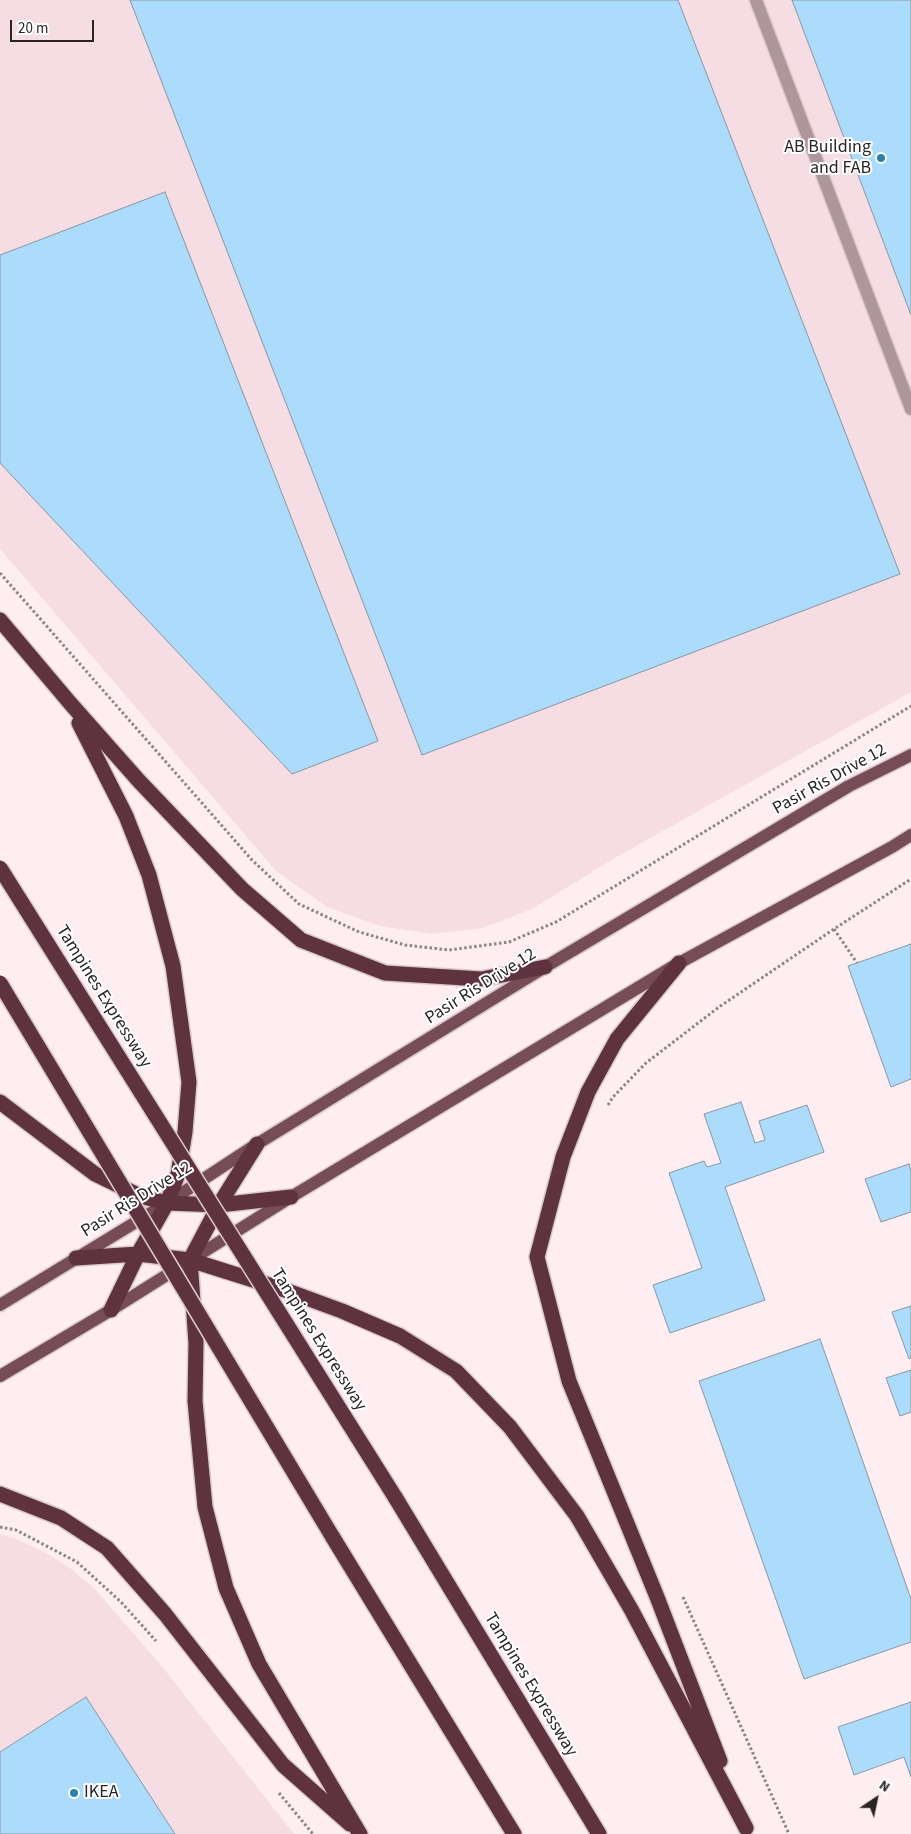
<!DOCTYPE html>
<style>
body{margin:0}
#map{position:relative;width:911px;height:1834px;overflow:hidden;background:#feedf1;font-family:"Source Sans 3",sans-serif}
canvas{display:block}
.north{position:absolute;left:851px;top:1774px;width:50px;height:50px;-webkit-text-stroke:4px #fff;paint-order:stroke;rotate:34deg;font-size:14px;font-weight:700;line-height:20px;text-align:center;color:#2a2425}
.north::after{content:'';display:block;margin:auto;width:18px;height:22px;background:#2a2425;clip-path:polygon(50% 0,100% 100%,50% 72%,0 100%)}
.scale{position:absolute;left:10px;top:20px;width:84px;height:22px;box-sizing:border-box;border:2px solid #2a2425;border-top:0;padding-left:6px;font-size:15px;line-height:18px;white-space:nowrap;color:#2a2425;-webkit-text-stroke:4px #fff;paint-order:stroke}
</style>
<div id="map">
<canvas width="911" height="1834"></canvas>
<div class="north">N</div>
<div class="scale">20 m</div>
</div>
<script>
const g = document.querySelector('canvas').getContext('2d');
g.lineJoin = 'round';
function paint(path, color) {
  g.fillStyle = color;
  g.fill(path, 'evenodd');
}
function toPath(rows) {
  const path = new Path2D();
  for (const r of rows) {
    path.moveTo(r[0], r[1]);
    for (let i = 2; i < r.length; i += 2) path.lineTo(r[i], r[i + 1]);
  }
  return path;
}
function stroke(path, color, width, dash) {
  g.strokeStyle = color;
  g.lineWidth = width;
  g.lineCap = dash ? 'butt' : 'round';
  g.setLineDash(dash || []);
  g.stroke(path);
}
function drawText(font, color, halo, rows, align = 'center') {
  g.font = font + ' "Source Sans 3",sans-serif';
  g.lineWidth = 4;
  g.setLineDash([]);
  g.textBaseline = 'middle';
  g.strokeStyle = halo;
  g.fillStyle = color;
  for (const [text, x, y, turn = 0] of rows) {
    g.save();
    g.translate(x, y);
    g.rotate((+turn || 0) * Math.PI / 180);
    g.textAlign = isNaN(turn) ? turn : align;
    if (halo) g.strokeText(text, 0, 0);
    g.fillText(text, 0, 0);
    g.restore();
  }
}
const built = toPath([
 [0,0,911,0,911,692,618,856,532,909,483,928,433,934,380,926,327,907,276,871,0,549],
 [0,1534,14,1538,46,1553,70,1568,94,1588,160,1664,294,1834,0,1834]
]);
const building = toPath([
 [130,0,678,0,900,574,422,755,130,0],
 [792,0,911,0,911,315,792,0],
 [165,192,378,741,292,774,0,463,0,255,165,192],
 [911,944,911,1079,891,1087,848,966,911,944],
 [741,1102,755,1143,765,1140,759,1121,807,1105,824,1152,725,1187,765,1300,670,1333,653,1285,702,1268,669,1173,704,1161,707,1167,721,1163,704,1114,741,1102],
 [909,1164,911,1171,911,1212,881,1222,865,1179,909,1164],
 [911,1306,911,1358,909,1359,892,1312,911,1306],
 [820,1339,911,1599,911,1642,804,1679,699,1381,820,1339],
 [911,1370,911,1412,900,1416,886,1378,911,1370],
 [86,1697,175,1834,0,1834,0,1752,86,1697],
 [911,1702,911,1777,904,1757,854,1775,838,1727,911,1702]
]);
const path = toPath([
 [0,573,252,860,299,904,359,932,405,945,449,950,509,942,556,922,911,706],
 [834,929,857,963],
 [608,1105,613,1097,646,1063,719,1007,834,929,911,879],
 [0,1527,16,1530,77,1562,121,1602,156,1641],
 [683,1597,789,1834],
 [279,1793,313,1834]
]);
const lane = toPath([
 [756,0,911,409]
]);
const primary = toPath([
 [0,1305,167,1203,257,1144,545,967,849,786,911,755],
 [0,1376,111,1310,291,1197,679,963,892,847,911,835]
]);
const highway = toPath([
 [0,620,70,703,139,781,242,889,301,940,385,973,481,979,545,967],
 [79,723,126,816,149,875,173,966,189,1082,185,1132,178,1174,167,1203,138,1254,111,1310],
 [679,963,617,1039,588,1092,563,1157,537,1257,569,1381,657,1597,720,1761],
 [0,1102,95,1174,140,1196,167,1203,219,1205,291,1197],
 [257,1144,219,1205,190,1260,196,1343,195,1401,205,1507,226,1588,259,1664,360,1834],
 [76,1258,138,1254,190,1260,285,1290,342,1311,400,1336,456,1371,510,1427,577,1516,632,1611,746,1828],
 [0,1494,61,1518,107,1548,165,1614,283,1765,350,1824],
 [395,1497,599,1834],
 [332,1536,514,1834]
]);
const highwayBridge = toPath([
 [0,868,395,1497],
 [0,983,332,1536]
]);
const markers = [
 [881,158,5,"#2c80b0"],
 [74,1793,5,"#2c80b0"]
];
const poiNames = [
 ["AB Building",871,148],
 ["and FAB",871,169],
 ["IKEA",84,1793,"left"]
];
const streetNames = [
 ["Pasir Ris Drive 12",830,780,-29],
 ["Pasir Ris Drive 12",481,987,-32],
 ["Tampines Expressway",103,997,58],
 ["Pasir Ris Drive 12",137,1200,-32],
 ["Tampines Expressway",318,1340,58],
 ["Tampines Expressway",530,1685,59]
];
paint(built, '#f6dde3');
paint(building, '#acdcfc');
stroke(building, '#8a969f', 1);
stroke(lane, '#d8c9cc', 15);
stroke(primary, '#d8c9cc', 15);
stroke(highway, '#d8c9cc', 18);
stroke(path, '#8e8385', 3, [2.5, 2.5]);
stroke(lane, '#af969d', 12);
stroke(primary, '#754c58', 12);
stroke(highway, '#5f3240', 15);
stroke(highwayBridge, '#d8c9cc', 18, []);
stroke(highwayBridge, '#5f3240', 15);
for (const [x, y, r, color] of markers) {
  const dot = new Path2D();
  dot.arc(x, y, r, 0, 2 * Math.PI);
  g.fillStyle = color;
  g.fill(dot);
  stroke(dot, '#fff', 2);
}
drawText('18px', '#2a2425', '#fff', poiNames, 'right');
drawText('18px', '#2a2425', '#fff', streetNames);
</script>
